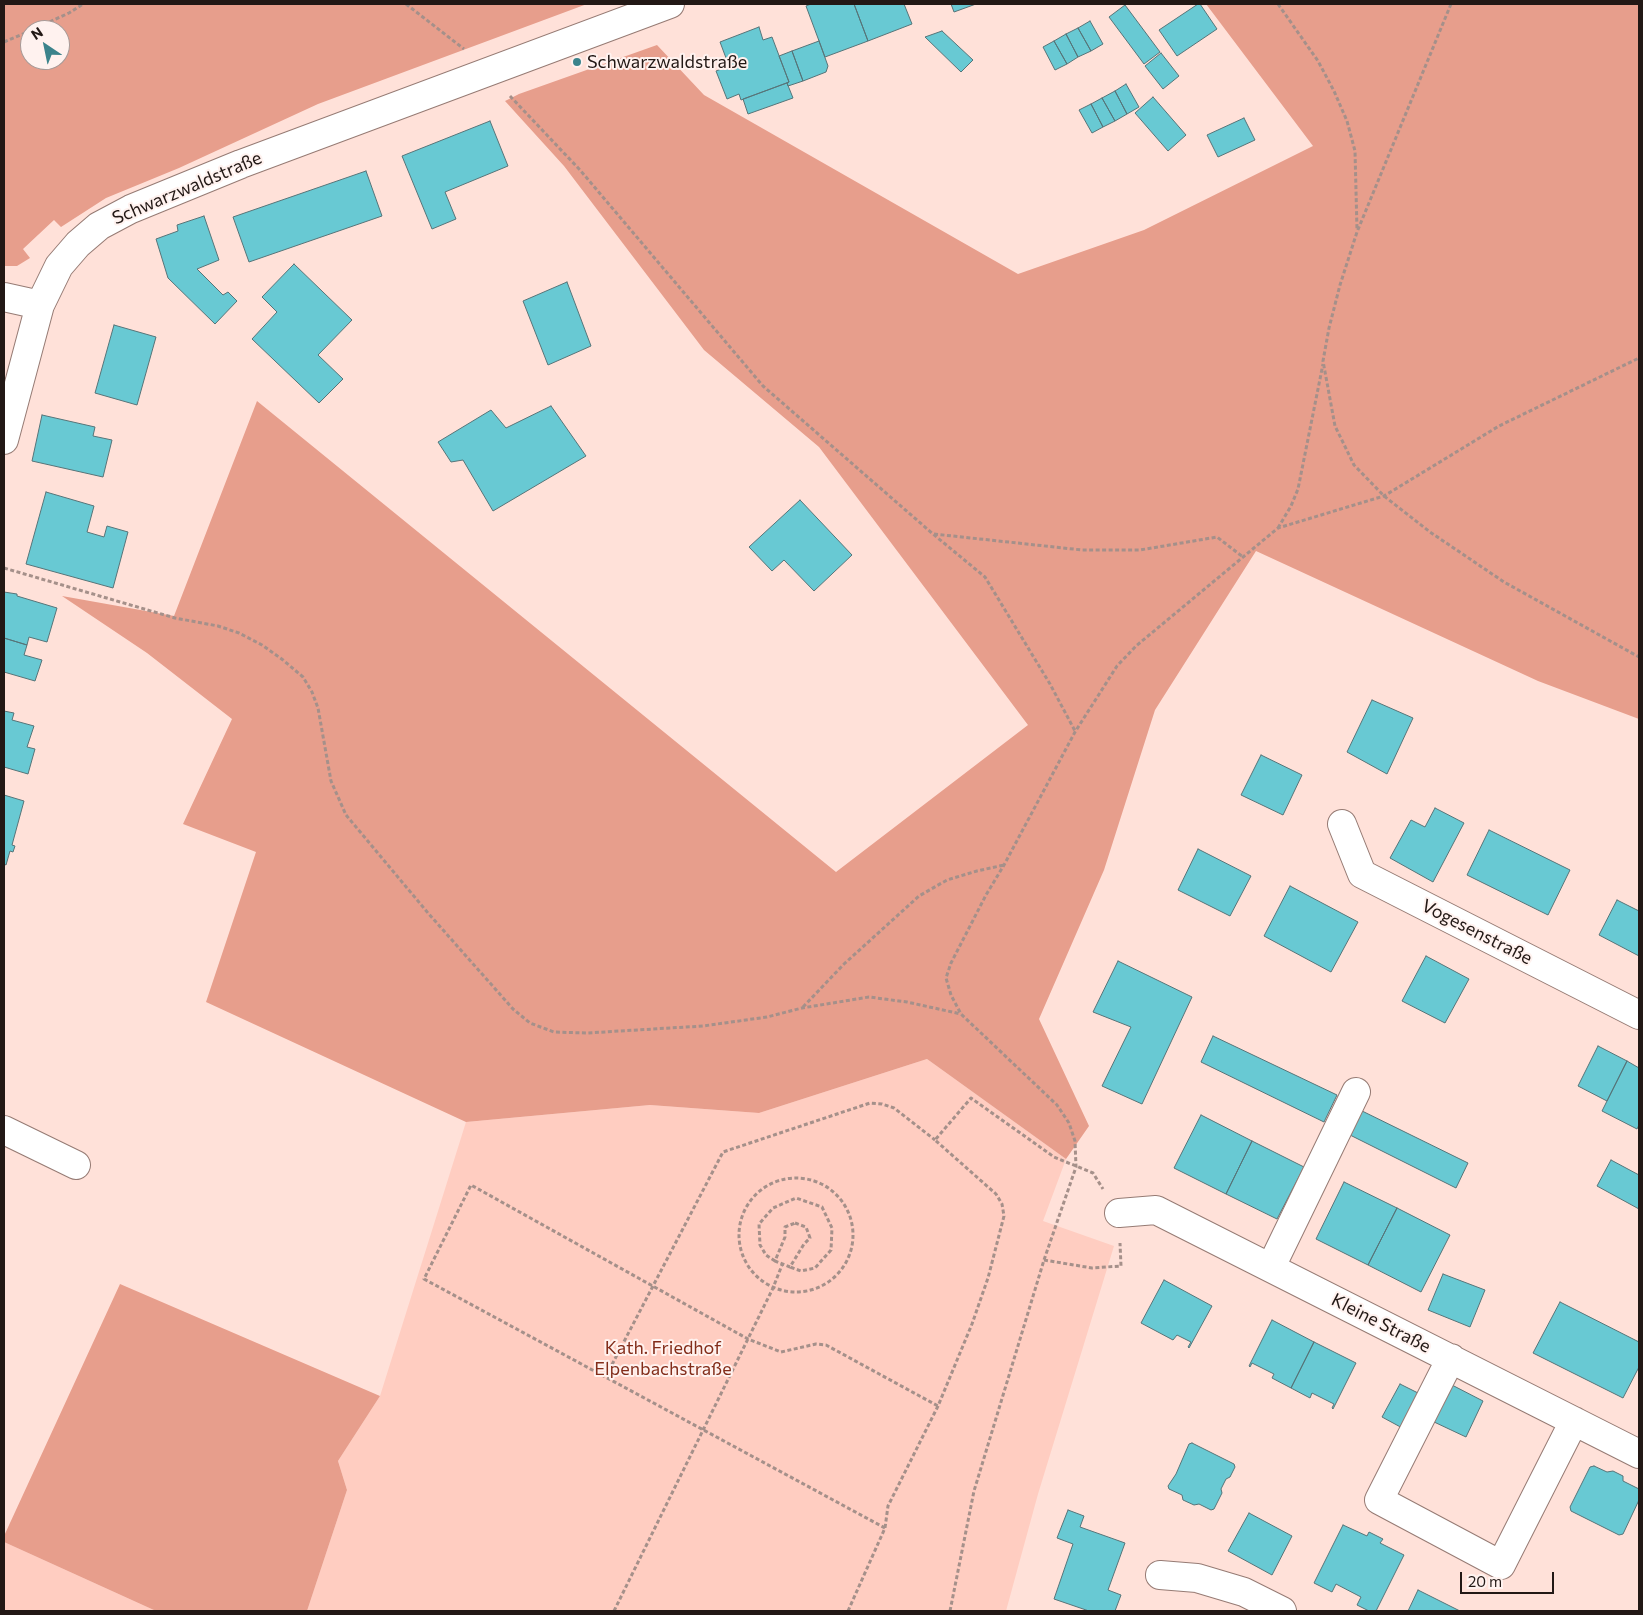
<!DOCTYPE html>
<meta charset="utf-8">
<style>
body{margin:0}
#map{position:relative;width:1643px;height:1615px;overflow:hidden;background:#ffe1d9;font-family:Commissioner,sans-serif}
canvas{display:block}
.frame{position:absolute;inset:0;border:5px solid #221815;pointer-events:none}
.north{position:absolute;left:20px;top:20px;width:50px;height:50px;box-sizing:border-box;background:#fff2ef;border:1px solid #a79b98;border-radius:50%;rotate:326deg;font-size:14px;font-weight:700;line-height:20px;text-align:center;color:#221815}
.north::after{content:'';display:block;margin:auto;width:18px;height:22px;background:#3c838b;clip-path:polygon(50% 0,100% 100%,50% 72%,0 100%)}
.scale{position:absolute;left:1460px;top:1572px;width:94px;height:22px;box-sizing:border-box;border:2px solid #221815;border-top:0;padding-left:6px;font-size:15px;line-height:18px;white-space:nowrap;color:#221815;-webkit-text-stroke:4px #fff2ef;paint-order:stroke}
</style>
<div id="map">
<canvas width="1643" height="1615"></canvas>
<div class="frame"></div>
<div class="north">N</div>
<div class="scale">20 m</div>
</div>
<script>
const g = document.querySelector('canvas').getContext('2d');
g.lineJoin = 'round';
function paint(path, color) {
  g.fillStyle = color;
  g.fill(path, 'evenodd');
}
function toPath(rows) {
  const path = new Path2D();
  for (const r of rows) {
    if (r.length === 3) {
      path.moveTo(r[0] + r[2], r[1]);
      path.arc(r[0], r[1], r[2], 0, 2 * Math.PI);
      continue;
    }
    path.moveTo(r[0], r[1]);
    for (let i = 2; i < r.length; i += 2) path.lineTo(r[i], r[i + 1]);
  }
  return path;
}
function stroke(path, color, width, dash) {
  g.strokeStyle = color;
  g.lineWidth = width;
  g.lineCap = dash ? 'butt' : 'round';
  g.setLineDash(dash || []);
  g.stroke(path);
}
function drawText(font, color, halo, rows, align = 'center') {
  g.font = font + ' Commissioner,sans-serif';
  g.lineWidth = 4;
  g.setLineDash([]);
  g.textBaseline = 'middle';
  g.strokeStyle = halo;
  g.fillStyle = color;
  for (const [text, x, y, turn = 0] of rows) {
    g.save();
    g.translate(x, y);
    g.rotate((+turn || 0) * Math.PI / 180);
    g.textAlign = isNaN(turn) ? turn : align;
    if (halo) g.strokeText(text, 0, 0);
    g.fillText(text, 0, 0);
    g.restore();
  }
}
const green = toPath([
 [927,1059,1066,1159,1043,1221,1114,1246,1038,1494,1006,1611,307,1611,347,1490,338,1461,380,1396,466,1122,650,1105,759,1113],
 [4,1542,156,1611,4,1611]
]);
const forest = toPath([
 [4,4,587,4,318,104,179,168,106,198,61,227,54,220,23,249,30,258,17,266,4,266],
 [30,30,60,30,60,60,30,60],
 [1206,4,1639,4,1639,719,1538,681,1256,551,1155,710,1104,870,1039,1019,1089,1126,1066,1159,927,1059,759,1113,650,1105,466,1122,206,1002,256,852,183,824,232,719,147,653,62,596,174,616,257,401,836,872,1028,725,819,447,704,350,564,166,505,101,519,94,657,45,704,95,1018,274,1144,230,1313,146],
 [120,1284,380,1396,338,1461,347,1490,307,1611,156,1611,4,1542,4,1536]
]);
const building = toPath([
 [811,4,854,4,868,41,825,57,806,6,811,4],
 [854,4,904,4,912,24,868,41,854,4],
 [951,4,976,4,954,12,951,4],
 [1198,4,1200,4,1217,29,1177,56,1159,30,1198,4],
 [1125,5,1160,52,1144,64,1109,17,1125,5],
 [1090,21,1103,44,1091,51,1078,28,1090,21],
 [759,27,763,40,772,37,789,82,741,100,739,94,727,99,716,71,729,66,720,42,759,27],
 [1078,28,1091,51,1078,57,1066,34,1078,28],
 [942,31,973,60,961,72,925,37,942,31],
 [1066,34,1078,57,1067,64,1054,41,1066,34],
 [819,41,828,66,826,72,803,81,792,51,819,41],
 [1054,41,1067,64,1055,70,1043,47,1054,41],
 [792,51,803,81,788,86,787,83,789,82,779,56,792,51],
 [1161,53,1179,76,1163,89,1145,66,1161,53],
 [787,83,793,98,748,114,743,99,787,83],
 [1126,84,1139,107,1127,114,1115,91,1126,84],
 [1115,91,1127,114,1115,121,1102,98,1115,91],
 [1153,97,1186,135,1168,151,1135,113,1153,97],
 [1102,98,1115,121,1103,127,1091,104,1102,98],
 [1091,104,1103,127,1092,133,1079,110,1091,104],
 [1244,118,1255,140,1218,157,1207,135,1244,118],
 [490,121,508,166,445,192,456,219,432,229,402,156,490,121],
 [366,171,382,216,249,262,233,217,366,171],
 [204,216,219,260,197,269,223,295,228,292,237,301,215,324,168,278,156,239,178,231,177,225,204,216],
 [294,264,352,320,318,355,343,379,319,403,252,339,277,312,262,297,294,264],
 [567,282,591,346,548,365,523,301,567,282],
 [114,325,156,337,137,405,95,393,114,325],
 [551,406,586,456,493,511,463,460,451,462,438,442,491,410,506,428,551,406],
 [42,415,95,427,93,436,112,440,103,477,32,461,42,415],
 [46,492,94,506,87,532,104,537,107,526,128,532,113,588,26,564,46,492],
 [800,500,852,555,814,591,784,560,772,571,749,547,800,500],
 [4,592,17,594,17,596,57,608,47,642,29,637,27,645,4,638,4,592],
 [4,638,27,645,24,655,42,660,35,681,4,672,4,638],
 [1372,700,1413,718,1387,774,1347,752,1372,700],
 [4,711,14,713,12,720,34,726,27,747,35,749,28,774,4,767,4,711],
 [1261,755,1302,775,1283,815,1241,795,1261,755],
 [4,795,24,801,12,845,15,846,13,852,10,851,6,865,4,864,4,795],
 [1435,808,1464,823,1433,882,1390,858,1411,820,1425,827,1435,808],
 [1489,830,1570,870,1548,915,1467,875,1489,830],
 [1198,849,1251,876,1230,916,1178,890,1198,849],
 [1290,886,1358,922,1331,972,1264,936,1290,886],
 [1617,900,1639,911,1639,956,1599,935,1617,900],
 [1426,956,1469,979,1445,1023,1402,1001,1426,956],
 [1118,961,1192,997,1142,1104,1102,1086,1131,1027,1093,1012,1118,961],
 [1213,1036,1337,1095,1324,1122,1201,1062,1213,1036],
 [1598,1046,1627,1061,1607,1101,1578,1086,1598,1046],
 [1627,1061,1639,1068,1639,1125,1637,1129,1602,1111,1627,1061],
 [1358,1109,1468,1163,1456,1188,1346,1133,1358,1109],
 [1201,1115,1252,1141,1226,1194,1174,1168,1201,1115],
 [1252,1141,1304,1167,1277,1219,1226,1194,1252,1141],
 [1611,1160,1639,1175,1639,1209,1597,1186,1611,1160],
 [1344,1182,1397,1208,1368,1265,1316,1239,1344,1182],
 [1397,1208,1450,1235,1421,1292,1368,1265,1397,1208],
 [1443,1274,1485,1290,1470,1327,1428,1310,1443,1274],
 [1164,1280,1212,1306,1189,1348,1188,1347,1191,1342,1177,1335,1173,1340,1141,1323,1164,1280],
 [1560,1302,1639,1342,1639,1367,1623,1398,1533,1353,1560,1302],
 [1272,1320,1314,1342,1291,1388,1272,1378,1274,1374,1252,1363,1250,1367,1249,1366,1272,1320],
 [1314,1342,1356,1363,1333,1409,1332,1408,1334,1404,1312,1393,1310,1398,1291,1388,1314,1342],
 [1400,1384,1424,1396,1406,1430,1382,1417,1400,1384],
 [1450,1384,1483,1401,1466,1437,1432,1421,1450,1384],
 [1192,1443,1234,1464,1235,1467,1230,1477,1226,1479,1221,1489,1222,1493,1214,1509,1211,1510,1199,1504,1194,1505,1183,1500,1182,1495,1169,1489,1168,1486,1176,1474,1189,1444,1192,1443],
 [1594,1466,1607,1472,1613,1471,1623,1476,1623,1481,1639,1489,1639,1500,1623,1534,1619,1535,1571,1511,1570,1507,1590,1467,1594,1466],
 [1068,1510,1084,1516,1080,1527,1125,1543,1108,1590,1121,1595,1115,1611,1089,1611,1054,1599,1073,1544,1057,1538,1068,1510],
 [1249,1513,1292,1536,1272,1575,1228,1551,1249,1513],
 [1343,1525,1367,1536,1369,1532,1383,1539,1380,1543,1404,1555,1376,1611,1369,1611,1357,1605,1361,1597,1336,1584,1332,1592,1314,1583,1343,1525],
 [1418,1590,1460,1611,1408,1611,1418,1590]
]);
const path = toPath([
 [406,4,464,49],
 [1278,4,1318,61,1334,91,1347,121,1355,151,1357,230],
 [1451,4,1357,232,1340,285,1329,328,1323,361,1335,426,1354,465,1384,496,1430,532,1504,582,1639,657],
 [32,30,69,13,83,4],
 [4,42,30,31],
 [510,96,580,170,763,386,933,534,985,577,1050,684,1075,731],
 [1278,528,1291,506,1298,489,1323,364],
 [934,534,1082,550,1140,550,1217,537,1243,557],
 [4,568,175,618,218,626,239,633,262,645,283,660,303,677,312,692,318,708,331,781,346,815,428,913,513,1009,530,1023,554,1032,587,1033,703,1026,767,1017,802,1008,869,997,907,1002,961,1014],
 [803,1007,844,964,919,896,947,880,977,871,1004,865],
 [796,1235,57],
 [795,1223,806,1227,810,1238,804,1244,790,1267,775,1261,785,1237,785,1227,795,1223],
 [1044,1260,1092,1268,1121,1266,1120,1243],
 [775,1261,766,1255,760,1245,759,1224,773,1208,796,1198,822,1207,832,1228,831,1250,815,1268,801,1271,790,1267],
 [606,1376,723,1152,870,1103,882,1104,894,1108,935,1140],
 [885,1528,424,1279,471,1185,748,1339,781,1352,816,1344,826,1345,938,1406],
 [614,1611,773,1288,782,1265],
 [848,1611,885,1528,888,1506,938,1406,972,1324,988,1278,1004,1216,1002,1204,996,1194,935,1140,971,1098,1054,1157,1093,1173,1103,1189],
 [950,1611,974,1491,1044,1260,1076,1167,1075,1141,1069,1123,1057,1105,961,1014,951,995,946,978,951,963,986,895,1004,865,1075,732,1117,666,1136,646,1278,528,1384,496,1499,426,1639,358]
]);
const minor = toPath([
 [4,297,40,305],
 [4,440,40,305,59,266,78,244,99,226,131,209,241,164,670,4],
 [1342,824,1362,874,1639,1015],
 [4,1130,76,1165],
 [1119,1213,1156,1210,1639,1454],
 [1271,1267,1356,1092],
 [1451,1358,1379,1500,1501,1565,1574,1421],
 [1160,1575,1197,1578,1244,1592,1282,1611]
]);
const markers = [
 [577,62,5,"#3c838b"]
];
const poiNames = [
 ["Schwarzwaldstraße",587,62]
];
const streetNames = [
 ["Schwarzwaldstraße",187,188,-23],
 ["Vogesenstraße",1477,932,27],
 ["Kleine Straße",1381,1323,27]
];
const parkNames = [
 ["Kath. Friedhof",663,1348],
 ["Elpenbachstraße",663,1369]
];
paint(green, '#ffcdc1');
paint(forest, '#e79e8c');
paint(building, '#68c9d3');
stroke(building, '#567478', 1);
stroke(minor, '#967b74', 30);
stroke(path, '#a5908a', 3, [4, 2.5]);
stroke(minor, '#fff', 28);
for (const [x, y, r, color] of markers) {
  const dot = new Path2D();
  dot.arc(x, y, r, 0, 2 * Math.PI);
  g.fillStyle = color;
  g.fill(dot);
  stroke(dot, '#fff2ef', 2);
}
drawText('18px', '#221815', '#fff2ef', poiNames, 'left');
drawText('18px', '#221815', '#fff2ef', streetNames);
drawText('18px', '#832d1a', '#fff2ef', parkNames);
</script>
